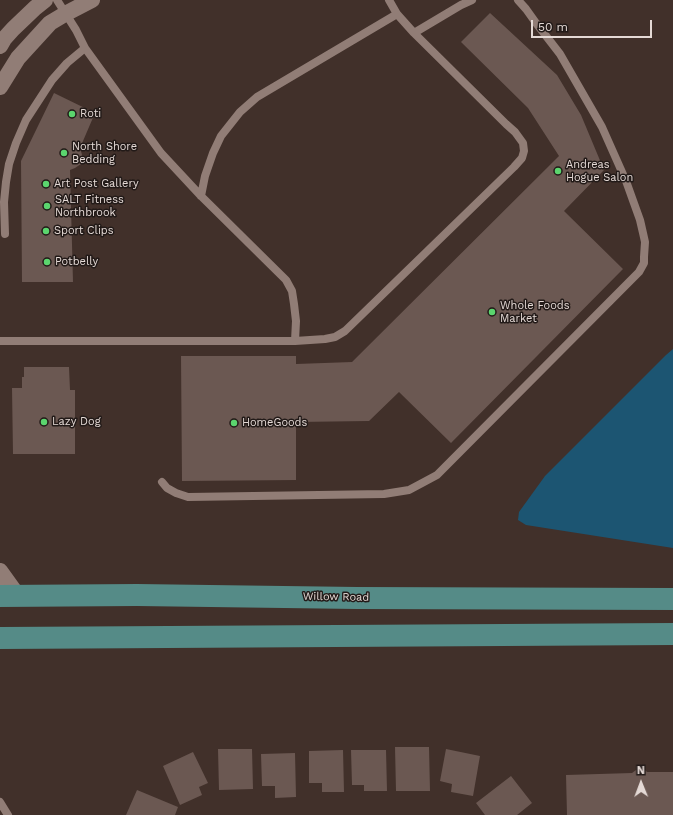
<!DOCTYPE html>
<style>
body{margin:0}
#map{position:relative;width:673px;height:815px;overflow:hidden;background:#41302a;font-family:"Work Sans",sans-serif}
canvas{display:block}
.north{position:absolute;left:621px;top:763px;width:40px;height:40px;-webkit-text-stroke:3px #221a18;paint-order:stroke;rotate:359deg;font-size:11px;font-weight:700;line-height:16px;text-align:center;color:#e4d9d5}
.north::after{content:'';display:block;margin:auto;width:14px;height:18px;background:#e4d9d5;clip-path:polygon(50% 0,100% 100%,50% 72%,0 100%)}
.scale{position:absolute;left:531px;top:20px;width:121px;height:18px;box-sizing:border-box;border:2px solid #e4d9d5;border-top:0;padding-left:5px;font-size:12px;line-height:14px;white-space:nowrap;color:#e4d9d5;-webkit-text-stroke:3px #221a18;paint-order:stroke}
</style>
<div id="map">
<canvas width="673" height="815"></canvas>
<div class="north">N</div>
<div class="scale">50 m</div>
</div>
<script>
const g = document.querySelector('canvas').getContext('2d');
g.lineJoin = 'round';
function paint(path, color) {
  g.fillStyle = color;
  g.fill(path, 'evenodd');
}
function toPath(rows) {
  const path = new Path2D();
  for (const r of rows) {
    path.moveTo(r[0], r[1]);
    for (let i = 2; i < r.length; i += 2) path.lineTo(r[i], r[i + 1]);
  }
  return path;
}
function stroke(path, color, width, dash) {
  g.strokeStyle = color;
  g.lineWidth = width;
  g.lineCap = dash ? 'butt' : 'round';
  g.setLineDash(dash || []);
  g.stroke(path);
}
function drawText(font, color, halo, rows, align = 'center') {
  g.font = font + ' "Work Sans",sans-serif';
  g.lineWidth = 3;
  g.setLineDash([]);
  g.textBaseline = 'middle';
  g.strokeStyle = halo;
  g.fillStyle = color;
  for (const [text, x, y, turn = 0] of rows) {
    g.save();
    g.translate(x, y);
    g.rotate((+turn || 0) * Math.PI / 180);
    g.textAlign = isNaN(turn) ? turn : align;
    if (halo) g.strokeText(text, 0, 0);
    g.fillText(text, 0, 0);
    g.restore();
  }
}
const water = toPath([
 [673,349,673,548,526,525,518,520,519,512,545,476,666,355]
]);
const building = toPath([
 [490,13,557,75,581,115,604,170,564,211,623,269,451,443,399,392,369,421,296,422,296,480,182,481,181,356,296,356,296,364,352,362,559,156,528,108,461,42],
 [54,93,95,113,80,148,83,158,81,164,75,168,70,170,73,282,22,282,21,161],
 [24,367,69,367,70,390,75,390,75,454,13,454,12,388,22,388,22,377,24,377],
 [395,747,429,747,430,791,396,791],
 [218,749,252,749,253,789,219,790],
 [446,749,480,756,473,796,451,792,452,784,440,781],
 [343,750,344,792,322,792,322,783,309,783,309,751],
 [351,750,386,750,387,791,364,791,364,785,352,785],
 [193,752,208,783,199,787,202,795,180,805,163,766],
 [295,753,296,797,275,798,275,786,262,786,261,754],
 [636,770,645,770,647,772,673,772,673,815,567,815,566,775,632,773],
 [511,776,532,803,517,815,485,815,476,803],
 [137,790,178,807,175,815,126,815]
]);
const service = toPath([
 [57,0,76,30,85,48,161,153,201,196,286,280,292,291,294,304,296,321,295,341],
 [414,33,461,5,472,0],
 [201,196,205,176,213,153,221,136,240,112,257,97,397,14],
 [5,234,4,202,6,182,9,164,16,143,26,120,52,80,67,63,85,48],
 [0,341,295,341,325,339,335,337,345,331,514,167,522,158,524,151,523,143,515,132,506,124,414,33,397,14,389,0],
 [162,482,167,488,176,493,188,497,384,494,409,490,424,482,437,475,639,272,644,263,644,257,645,242,643,233,640,220,626,181,602,127,560,54,536,23,526,9,518,0],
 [0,802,8,815]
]);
const minor = toPath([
 [0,46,4,39,13,29,35,8,45,0],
 [0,87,18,58,50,23,65,14,92,0],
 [0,571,18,596]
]);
const primary = toPath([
 [0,596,137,595,357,598,673,599],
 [0,638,673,634]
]);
const markers = [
 [72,114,4,"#5bd56e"],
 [64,153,4,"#5bd56e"],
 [558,171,4,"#5bd56e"],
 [46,184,4,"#5bd56e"],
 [47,206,4,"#5bd56e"],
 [46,231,4,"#5bd56e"],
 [47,262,4,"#5bd56e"],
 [492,312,4,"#5bd56e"],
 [44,422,4,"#5bd56e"],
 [234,423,4,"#5bd56e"]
];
const poiNames = [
 ["Roti",80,114],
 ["North Shore",72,147],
 ["Bedding",72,160],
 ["Andreas",566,165],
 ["Hogue Salon",566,178],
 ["Art Post Gallery",54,184],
 ["SALT Fitness",55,200],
 ["Northbrook",55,213],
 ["Sport Clips",54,231],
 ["Potbelly",55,262],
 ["Whole Foods",500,306],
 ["Market",500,319],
 ["Lazy Dog",52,422],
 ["HomeGoods",242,423]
];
const streetNames = [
 ["Willow Road",336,597,1]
];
paint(water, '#1c5572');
paint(building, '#6b5852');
stroke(service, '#917d76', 8);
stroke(minor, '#917d76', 16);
stroke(primary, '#558b87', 22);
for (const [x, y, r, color] of markers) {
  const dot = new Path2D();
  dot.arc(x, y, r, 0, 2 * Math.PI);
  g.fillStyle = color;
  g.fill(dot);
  stroke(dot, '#221a18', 1.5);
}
drawText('11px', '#e4d9d5', '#221a18', poiNames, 'left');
drawText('11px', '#e4d9d5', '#221a18', streetNames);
</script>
